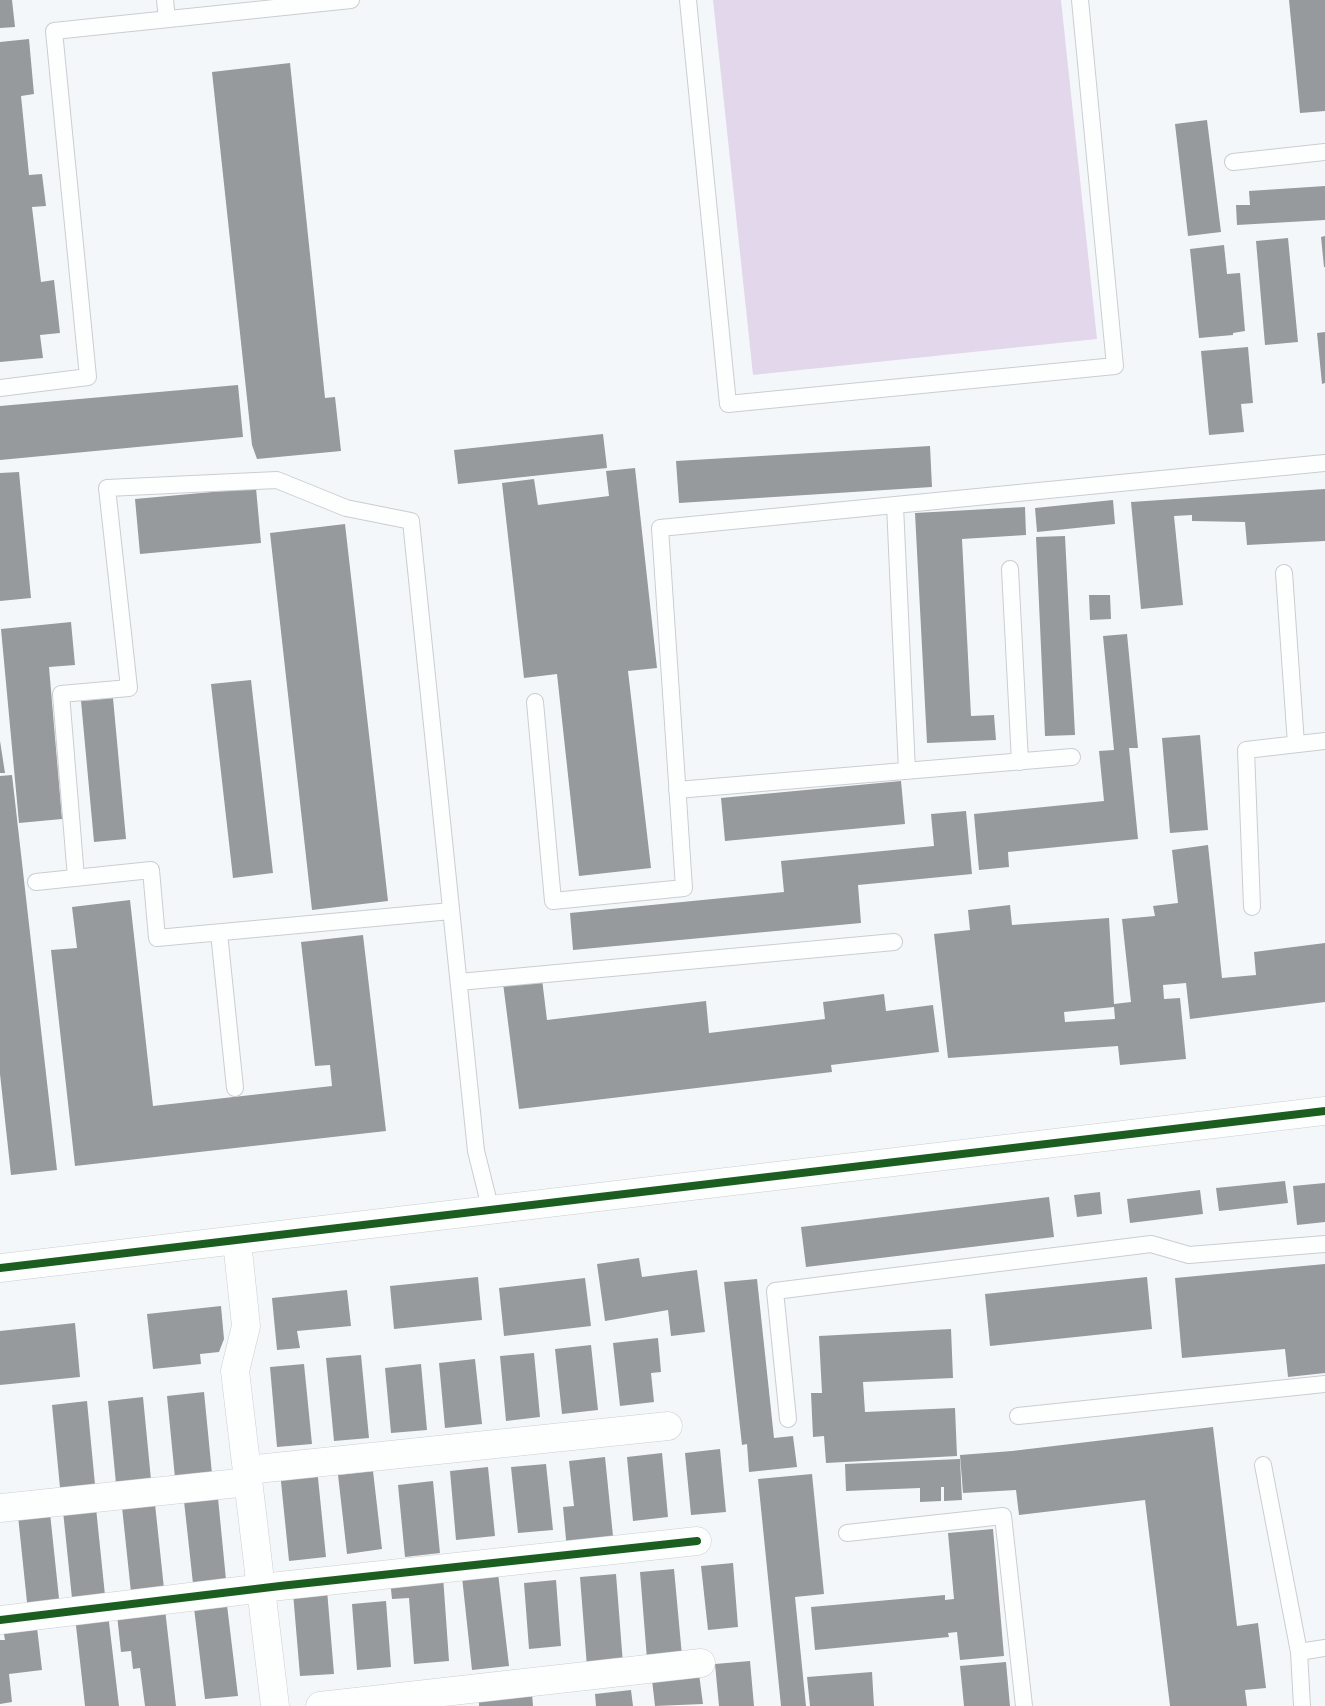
<!DOCTYPE html>
<style>
body{margin:0}
canvas{display:block;background:#f4f7fa}
</style>
<canvas width="1325" height="1706"></canvas>
<script>
const g = document.querySelector('canvas').getContext('2d');
g.lineJoin = 'round';
function paint(path, color) {
  g.fillStyle = color;
  g.fill(path, 'evenodd');
}
function toPath(rows) {
  const path = new Path2D();
  for (const r of rows) {
    path.moveTo(r[0], r[1]);
    for (let i = 2; i < r.length; i += 2) path.lineTo(r[i], r[i + 1]);
  }
  return path;
}
function stroke(path, color, width, dash) {
  g.strokeStyle = color;
  g.lineWidth = width;
  g.lineCap = dash ? 'butt' : 'round';
  g.setLineDash(dash || []);
  g.stroke(path);
}
const green = toPath([
 [713,0,1061,0,1097,339,753,375]
]);
const building = toPath([
 [0,0,12,0,15,27,0,28],
 [1289,0,1325,0,1325,111,1300,113],
 [29,39,34,94,21,96,29,175,42,174,46,206,32,207,41,282,54,280,60,333,40,335,43,358,0,362,0,42],
 [290,63,325,398,335,397,341,451,257,459,252,445,212,72],
 [1207,120,1221,232,1188,236,1175,124],
 [1325,186,1325,220,1237,225,1236,205,1250,205,1249,191],
 [1325,236,1325,267,1324,267,1321,237],
 [1288,238,1298,342,1265,345,1256,241],
 [1224,245,1227,274,1240,273,1245,331,1233,333,1233,335,1199,338,1190,249],
 [1325,332,1325,383,1322,384,1317,333],
 [1248,347,1253,403,1241,404,1244,432,1209,435,1201,351],
 [238,385,243,437,0,460,0,406],
 [603,434,607,468,458,484,454,450],
 [930,446,932,487,679,503,676,461],
 [635,468,657,668,628,671,651,868,579,876,557,674,524,678,502,483,534,479,538,505,609,496,606,471],
 [19,472,31,598,0,601,0,473],
 [256,488,261,543,140,554,135,499],
 [1325,489,1325,541,1247,545,1245,522,1192,521,1192,515,1174,516,1183,605,1141,609,1131,502],
 [1113,500,1115,524,1037,532,1035,508],
 [1025,507,1026,535,962,539,971,716,994,715,996,740,927,743,915,513],
 [345,524,388,901,312,910,270,533],
 [1065,536,1075,735,1045,736,1036,537],
 [1089,595,1110,595,1111,619,1090,620],
 [71,622,75,665,49,667,62,819,19,823,1,629],
 [1127,634,1138,748,1129,748,1138,839,1008,852,1009,867,979,870,974,814,1104,801,1099,751,1114,750,1103,636],
 [251,680,273,873,233,878,211,684],
 [113,698,126,839,94,842,81,701],
 [1200,735,1208,830,1170,833,1162,738],
 [0,741,5,773,0,773],
 [12,775,57,1170,11,1175,0,1074,0,776],
 [901,781,905,824,725,841,721,798],
 [966,811,972,874,858,885,861,923,573,950,570,913,784,892,781,861,934,846,931,814],
 [1208,845,1222,978,1256,975,1254,952,1325,943,1325,1002,1190,1019,1186,983,1163,985,1164,999,1180,998,1186,1059,1120,1065,1118,1046,948,1058,934,934,970,930,968,910,1010,905,1012,925,1109,918,1114,1004,1131,1002,1122,919,1155,916,1153,906,1178,903,1172,850],
 [1114,1007,1115,1019,1065,1022,1064,1012],
 [130,900,153,1106,332,1086,330,1065,315,1066,301,942,363,935,386,1131,75,1166,51,950,77,948,72,907],
 [542,979,547,1020,706,1001,709,1033,825,1019,823,1002,884,994,886,1011,933,1005,939,1052,831,1065,832,1072,519,1109,503,983],
 [1285,1181,1288,1203,1219,1211,1216,1188],
 [1325,1183,1325,1222,1297,1225,1293,1186],
 [1200,1190,1203,1214,1130,1223,1127,1199],
 [1100,1192,1102,1214,1077,1217,1074,1195],
 [1049,1197,1054,1237,806,1267,801,1227],
 [639,1258,642,1277,697,1270,705,1332,671,1336,668,1310,605,1321,597,1264],
 [1325,1264,1325,1373,1288,1377,1285,1349,1182,1358,1175,1278],
 [478,1277,482,1320,394,1329,390,1286],
 [1147,1277,1152,1329,990,1346,985,1294],
 [585,1278,591,1326,504,1336,499,1288],
 [757,1279,774,1438,793,1436,797,1467,749,1472,747,1444,742,1445,724,1282],
 [347,1290,351,1326,297,1331,300,1348,277,1350,272,1298],
 [221,1306,224,1339,219,1352,200,1354,201,1364,153,1369,147,1314],
 [75,1323,80,1377,0,1385,0,1331],
 [951,1329,953,1378,863,1382,865,1412,955,1408,957,1456,826,1463,824,1436,813,1437,811,1393,822,1393,819,1336],
 [658,1338,661,1372,651,1373,654,1402,620,1406,613,1343],
 [591,1345,598,1410,562,1414,555,1349],
 [534,1353,540,1417,506,1421,500,1356],
 [361,1355,369,1438,334,1441,326,1358],
 [475,1359,482,1424,445,1428,439,1363],
 [304,1364,312,1444,277,1447,270,1367],
 [421,1364,427,1430,391,1433,385,1368],
 [204,1392,213,1484,176,1488,167,1396],
 [143,1397,152,1490,117,1494,108,1401],
 [87,1401,96,1495,61,1498,52,1405],
 [1213,1427,1237,1626,1258,1623,1266,1688,1245,1690,1247,1706,1170,1706,1145,1500,1019,1515,1016,1490,963,1493,960,1455,1012,1451],
 [720,1449,726,1512,691,1515,685,1453],
 [662,1453,668,1517,633,1521,627,1457],
 [605,1457,614,1546,567,1550,563,1507,574,1506,569,1461],
 [960,1459,962,1500,944,1501,944,1487,941,1487,941,1501,920,1502,920,1488,846,1491,845,1464],
 [546,1464,553,1530,518,1533,511,1467],
 [488,1467,495,1536,456,1540,450,1471],
 [317,1468,326,1557,289,1561,280,1472],
 [373,1471,382,1549,347,1554,338,1475],
 [812,1474,824,1594,795,1597,806,1706,781,1706,758,1479],
 [433,1481,440,1553,405,1557,398,1485],
 [218,1498,227,1590,194,1593,184,1501],
 [155,1504,165,1598,132,1602,122,1507],
 [96,1508,106,1605,73,1608,63,1511],
 [50,1513,60,1608,28,1612,18,1516],
 [993,1529,1004,1656,960,1660,957,1632,948,1633,949,1637,815,1650,811,1607,945,1595,945,1600,954,1599,948,1533],
 [733,1563,738,1627,708,1630,701,1566],
 [674,1569,682,1656,647,1659,640,1572],
 [498,1573,509,1666,472,1670,462,1577],
 [616,1574,623,1664,587,1667,580,1577],
 [443,1576,449,1661,414,1664,409,1598,392,1599,390,1580],
 [556,1580,561,1646,529,1649,524,1583],
 [327,1590,334,1674,300,1676,293,1593],
 [386,1601,391,1667,357,1670,352,1604],
 [227,1605,238,1696,205,1699,194,1608],
 [165,1609,176,1706,145,1706,140,1668,133,1669,131,1651,121,1652,117,1615],
 [108,1614,119,1706,85,1706,75,1617],
 [36,1619,42,1670,9,1674,12,1702,0,1704,0,1640,5,1640,2,1623],
 [750,1661,754,1706,719,1706,715,1664],
 [1006,1662,1010,1706,964,1706,960,1666],
 [872,1672,874,1706,810,1706,807,1677],
 [699,1674,703,1704,655,1706,652,1680],
 [631,1690,633,1706,596,1706,595,1694],
 [532,1693,533,1706,479,1706,479,1699]
]);
const lane = toPath([
 [165,0,167,19],
 [688,0,728,404,1115,366,1080,0],
 [1233,162,1325,152],
 [0,388,88,377,54,31,351,0],
 [895,505,907,771],
 [1010,569,1020,762],
 [1284,573,1296,744],
 [535,702,553,901,684,888,660,528,1325,463],
 [677,790,1072,757],
 [76,878,61,694,129,688,107,488,277,480,346,508,411,521,476,1151,491,1211],
 [36,882,151,870,157,938,451,911],
 [1252,907,1246,750,1325,741],
 [219,933,235,1088],
 [459,982,894,942],
 [1018,1416,1325,1384],
 [788,1419,775,1291,1151,1244,1189,1255,1325,1244],
 [1263,1465,1299,1652,1302,1706],
 [847,1533,1003,1516,1024,1706],
 [1299,1652,1325,1648]
]);
const street = toPath([
 [237,1241,246,1326,235,1371,275,1706],
 [247,1470,668,1426],
 [0,1508,248,1482],
 [0,1620,280,1586,697,1541],
 [320,1706,701,1663]
]);
const secondary = toPath([
 [0,1268,1325,1111]
]);
const cycleway = toPath([
 [0,1268,1325,1111],
 [0,1620,280,1586,697,1541]
]);
paint(green, '#e3d8eb');
paint(building, '#969a9c');
stroke(lane, '#caced1', 18);
stroke(street, '#caced1', 29);
stroke(secondary, '#caced1', 29);
stroke(lane, '#fdfefe', 16);
stroke(street, '#fdfefe', 28);
stroke(secondary, '#fdfefe', 28);
stroke(cycleway, '#1b5e20', 8);
</script>
